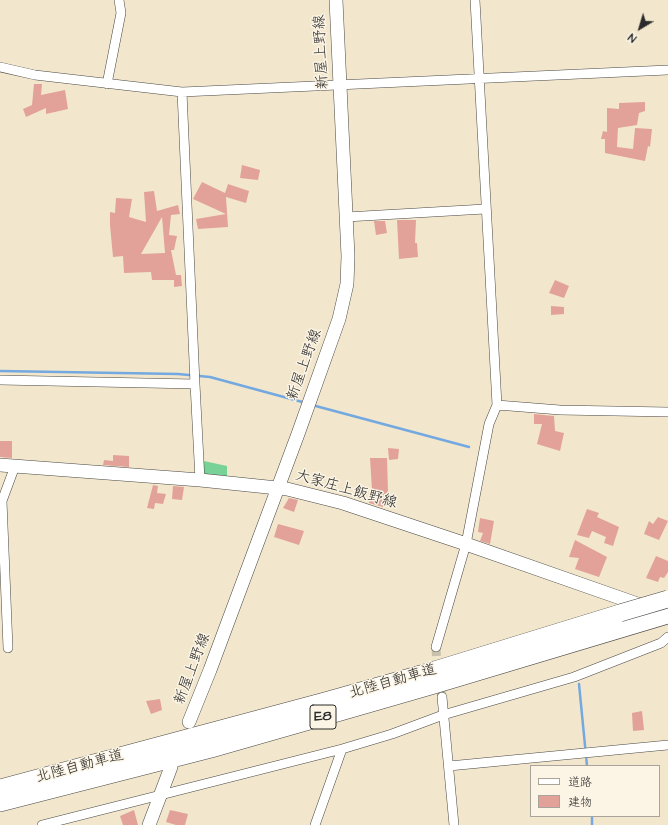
<!DOCTYPE html>
<meta charset="utf-8">
<style>
body{margin:0}
#map{position:relative;width:668px;height:825px;overflow:hidden;background:#f2e7cc;font-family:"Architects Daughter","Klee One",sans-serif}
canvas{display:block}
.legend{position:absolute;left:530px;top:765px;width:130px;height:52px;box-sizing:border-box;background:#fcf5e5;border:1px solid #a8a49b;margin:0;padding:5px 7px;list-style:none;font-size:12px;color:#2b2b2b}
.legend li{display:flex;align-items:center;gap:8px;height:20px}
.legend b{width:20px;border:1px solid #a8a49b}
.north{position:absolute;left:620px;top:8px;width:40px;height:40px;-webkit-text-stroke:3px #fcf5e5;paint-order:stroke;rotate:218deg;font-size:11px;font-weight:700;line-height:16px;text-align:center;color:#2b2b2b}
.north::after{content:'';display:block;margin:auto;width:14px;height:18px;background:#2b2b2b;clip-path:polygon(50% 0,100% 100%,50% 72%,0 100%)}
</style>
<div id="map">
<canvas width="668" height="825"></canvas>
<ul class="legend">
<li><b style="height:5px;background:#fff"></b>道路</li>
<li><b style="height:11px;background:#e2a299"></b>建物</li>
</ul>
<div class="north">N</div>
</div>
<script>
const g = document.querySelector('canvas').getContext('2d');
g.lineJoin = 'round';
function paint(path, color) {
  g.fillStyle = color;
  g.fill(path, 'evenodd');
}
function toPath(rows) {
  const path = new Path2D();
  for (const r of rows) {
    path.moveTo(r[0], r[1]);
    for (let i = 2; i < r.length; i += 2) path.lineTo(r[i], r[i + 1]);
  }
  return path;
}
function stroke(path, color, width, dash) {
  g.strokeStyle = color;
  g.lineWidth = width;
  g.lineCap = dash ? 'butt' : 'round';
  g.setLineDash(dash || []);
  g.stroke(path);
}
function drawText(font, color, halo, rows, align = 'center') {
  g.font = font + ' "Architects Daughter","Klee One",sans-serif';
  g.lineWidth = 3;
  g.setLineDash([]);
  g.textBaseline = 'middle';
  g.strokeStyle = halo;
  g.fillStyle = color;
  for (const [text, x, y, turn = 0] of rows) {
    g.save();
    g.translate(x, y);
    g.rotate((+turn || 0) * Math.PI / 180);
    g.textAlign = isNaN(turn) ? turn : align;
    if (halo) g.strokeText(text, 0, 0);
    g.fillText(text, 0, 0);
    g.restore();
  }
}
const green = toPath([
 [204,461,227,466,227,477,204,475]
]);
const stream = toPath([
 [0,371,178,374,210,377,306,403],
 [312,405,469,447],
 [579,684,587,766],
 [592,816,592,825]
]);
const building = toPath([
 [34,84,42,84,41,95,65,90,68,109,46,114,46,108,26,117,23,109,32,105],
 [645,102,645,111,639,113,637,125,618,128,617,147,633,149,635,128,652,129,650,147,648,146,645,161,605,153,605,139,601,139,603,131,607,132,607,108,619,109,619,103],
 [242,165,260,170,258,180,240,178],
 [202,182,225,193,228,184,249,191,246,203,226,197,228,227,198,229,196,219,226,214,193,199],
 [154,191,157,211,178,205,180,214,171,215,169,235,177,236,174,250,171,250,176,275,181,275,182,286,174,287,174,280,152,280,151,272,124,273,123,256,113,257,110,225,110,212,115,213,116,198,132,199,129,217,146,222,144,192],
 [162,217,165,253,141,254],
 [397,220,416,220,415,243,417,243,418,257,399,259],
 [374,221,385,221,387,233,376,235],
 [555,280,569,286,564,298,549,293],
 [551,306,564,307,564,314,551,315],
 [534,414,554,416,555,431,564,433,560,451,537,444,542,424,534,424],
 [0,441,12,441,12,458,0,457],
 [388,448,399,449,398,459,389,460],
 [113,455,129,456,129,467,103,465,104,460,113,461],
 [370,458,387,458,388,491,383,507,369,503,372,490],
 [153,485,158,486,157,493,166,494,163,504,155,503,154,509,147,508],
 [173,486,184,487,182,500,172,499],
 [289,498,298,500,294,512,283,508],
 [587,509,599,513,597,517,619,527,613,546,604,543,606,537,592,531,589,538,577,535],
 [658,517,668,521,659,540,644,534,649,521,653,524],
 [480,518,494,521,490,544,480,541,483,533,478,532],
 [278,524,304,531,299,545,274,537],
 [575,540,607,557,599,577,575,569,579,558,569,557],
 [656,556,668,561,668,572,664,578,660,577,658,582,646,578],
 [160,699,162,710,151,714,146,701],
 [642,711,644,730,633,731,632,713],
 [134,810,138,825,123,825,120,816],
 [170,810,188,814,185,825,176,825,166,822]
]);
const minorTunnel = toPath([
 [436,647,437,667,442,697]
]);
const minor = toPath([
 [0,67,35,75,182,92,668,70],
 [107,84,121,13,119,0],
 [182,92,195,384,200,480],
 [346,217,485,209],
 [0,380,195,384],
 [497,405,560,410,668,412],
 [436,647,466,544,489,424,497,405,475,0],
 [8,648,2,501,15,466],
 [442,697,454,825],
 [449,766,668,745],
 [42,825,342,749,392,734,443,715,574,677,661,643,668,637],
 [315,825,342,749]
]);
const secondary = toPath([
 [0,465,200,480,287,489,343,503,466,544,646,607],
 [189,722,210,670,298,434,339,319,347,284,348,256,336,0],
 [149,825,171,767]
]);
const motorway = toPath([
 [0,788,325,701,428,672,620,613],
 [0,803,211,749,330,715,434,685,668,615]
]);
const motorwayBridge = toPath([
 [620,613,668,599]
]);
const shields = [
 [323,717,26]
];
const shieldNames = [
 ["E8",323,717]
];
const streetNames = [
 ["新屋上野線",322,52,-93],
 ["新屋上野線",305,365,-70],
 ["大家庄上飯野線",346,490,16],
 ["新屋上野線",193,669,-69],
 ["北陸自動車道",393,682,-16],
 ["北陸自動車道",80,767,-15]
];
paint(green, '#78d197');
stroke(stream, '#73a8e0', 2.5);
paint(building, '#e2a299');
stroke(minorTunnel, '#cac1ac', 9, [9, 4.5]);
stroke(minor, '#494743', 10);
stroke(secondary, '#494743', 14);
stroke(motorway, '#494743', 18);
stroke(minor, '#fff', 9);
stroke(secondary, '#fff', 13);
stroke(motorway, '#fff', 17);
stroke(motorwayBridge, '#494743', 18, []);
stroke(motorwayBridge, '#fff', 17);
for (const [x, y, w] of shields) {
  const box = new Path2D();
  box.roundRect(x - w / 2, y - 12, w, 24, 3);
  g.fillStyle = '#fcf5e5';
  g.fill(box);
  stroke(box, '#2b2b2b', 1);
}
drawText('bold 14px', '#2b2b2b', null, shieldNames);
drawText('15px', '#2b2b2b', '#fcf5e5', streetNames);
</script>
